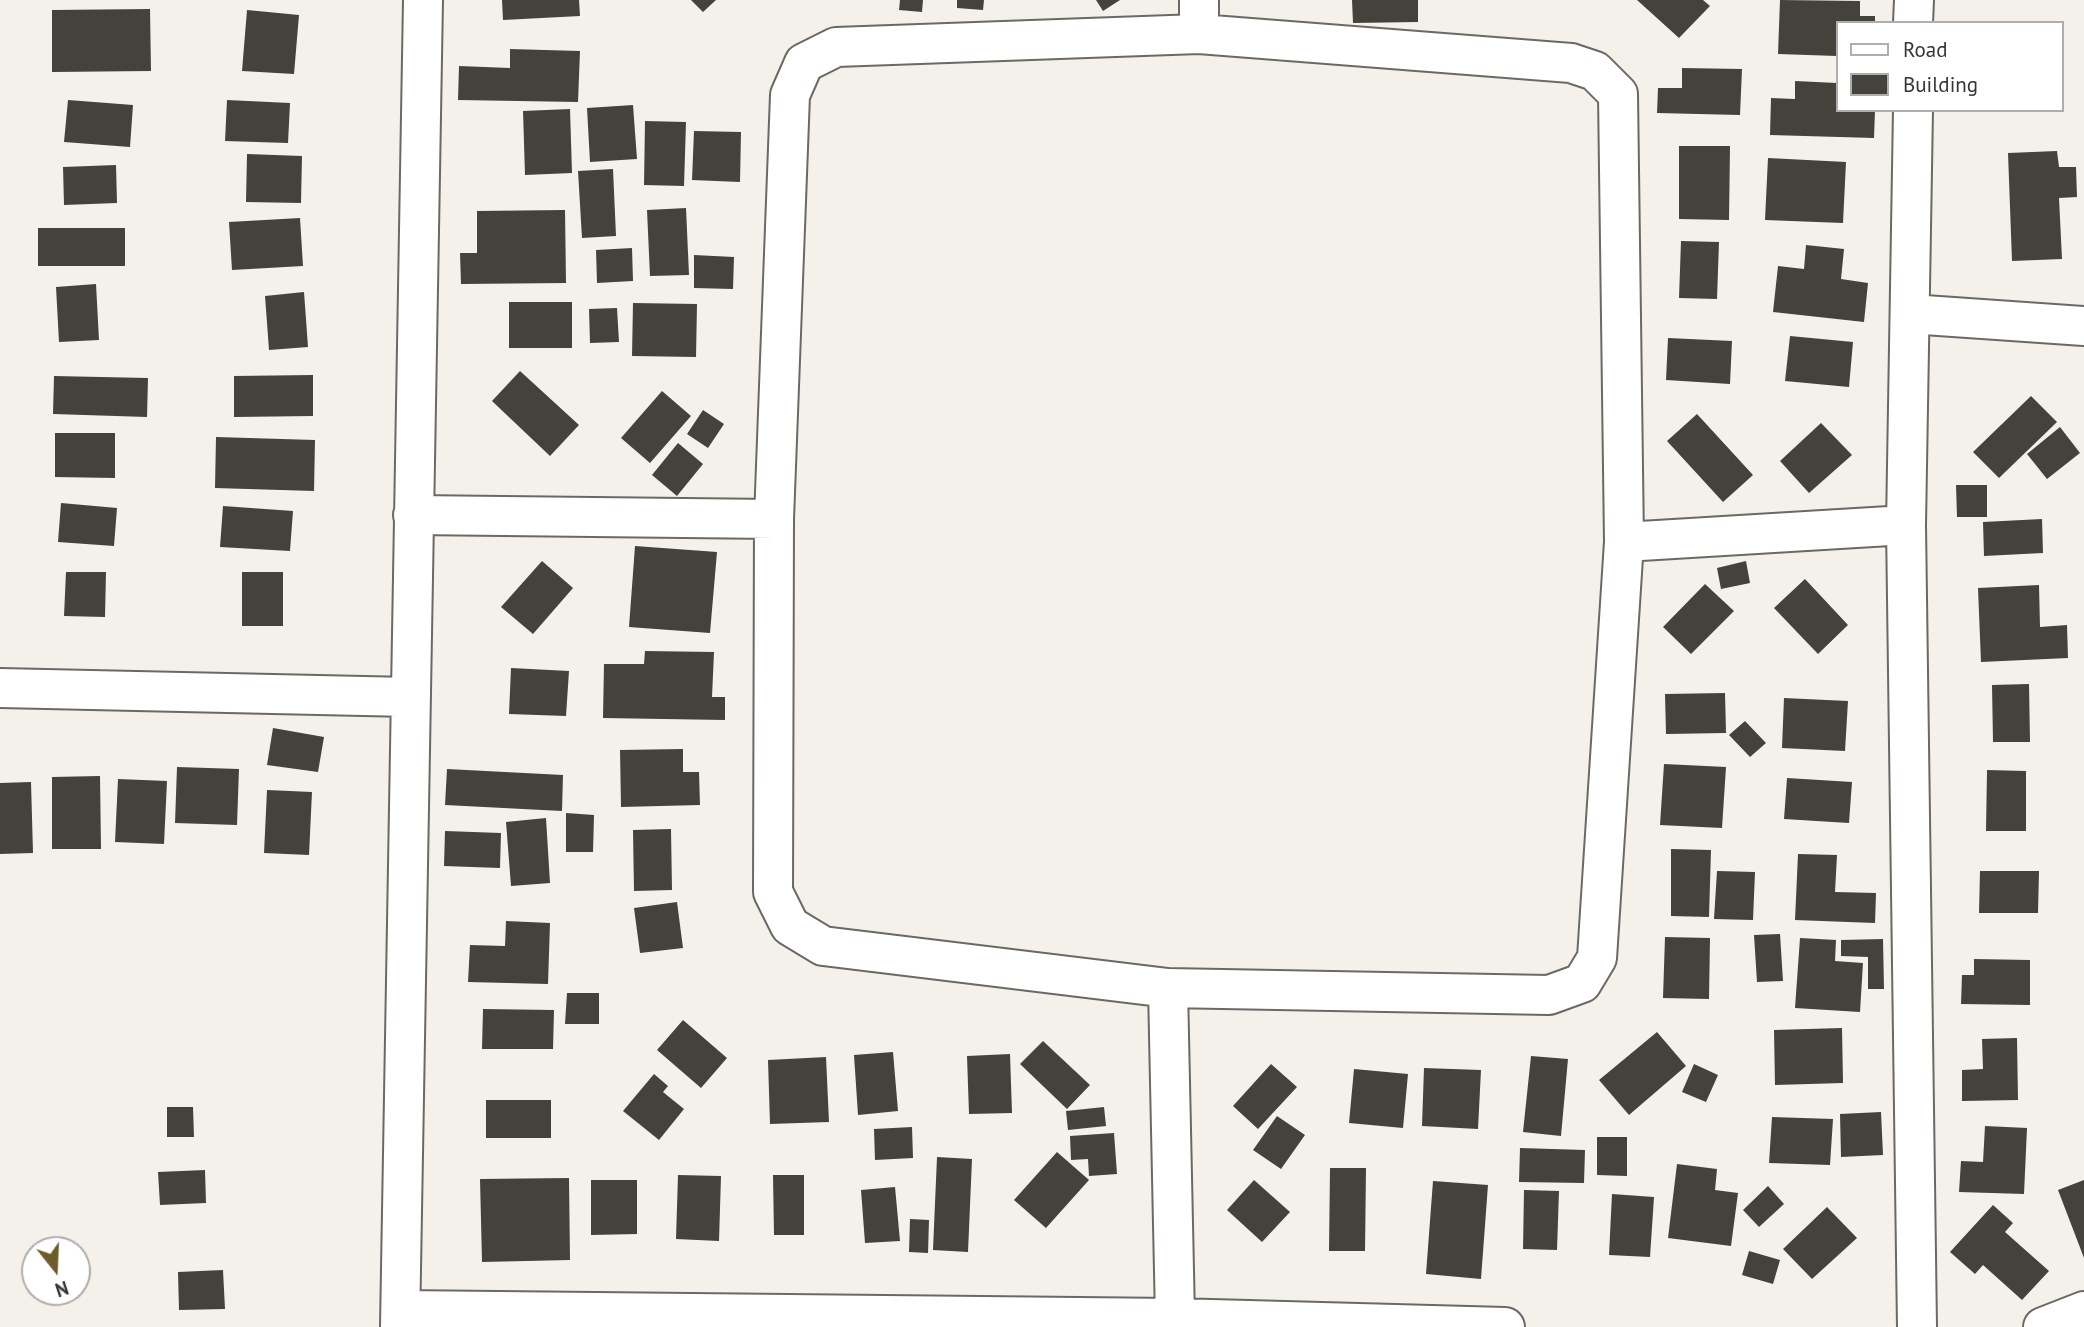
<!DOCTYPE html>
<style>
body{margin:0}
#map{position:relative;width:2084px;height:1327px;overflow:hidden;background:#f3f1ea;font-family:"PT Sans",sans-serif}
canvas{display:block}
.legend{position:absolute;left:1836px;top:21px;width:228px;height:91px;box-sizing:border-box;background:#fff;border:2px solid #afaead;margin:0;padding:9px 12px;list-style:none;font-size:21px;color:#363532}
.legend li{display:flex;align-items:center;gap:14px;height:35px}
.legend b{width:35px;border:2px solid #afaead}
.north{position:absolute;left:21px;top:1236px;width:70px;height:70px;box-sizing:border-box;background:#fff;border:2px solid #afaead;border-radius:50%;rotate:162deg;font-size:19px;font-weight:700;line-height:28px;text-align:center;color:#363532}
.north::after{content:'';display:block;margin:auto;width:24px;height:32px;background:#6e5c2a;clip-path:polygon(50% 0,100% 100%,50% 72%,0 100%)}
</style>
<div id="map">
<canvas width="2084" height="1327"></canvas>
<ul class="legend">
<li><b style="height:9px;background:#fff"></b>Road</li>
<li><b style="height:19px;background:#44423d"></b>Building</li>
</ul>
<div class="north">N</div>
</div>
<script>
const g = document.querySelector('canvas').getContext('2d');
g.lineJoin = 'round';
function paint(path, color) {
  g.fillStyle = color;
  g.fill(path, 'evenodd');
}
function toPath(rows) {
  const path = new Path2D();
  for (const r of rows) {
    path.moveTo(r[0], r[1]);
    for (let i = 2; i < r.length; i += 2) path.lineTo(r[i], r[i + 1]);
  }
  return path;
}
function stroke(path, color, width, dash) {
  g.strokeStyle = color;
  g.lineWidth = width;
  g.lineCap = dash ? 'butt' : 'round';
  g.setLineDash(dash || []);
  g.stroke(path);
}
const building = toPath([
 [502,0,579,0,580,16,503,20],
 [691,0,716,0,703,12],
 [900,0,923,0,922,12,899,10],
 [957,0,984,0,983,10,957,8],
 [1096,0,1120,0,1103,11],
 [1352,0,1418,0,1418,22,1353,23],
 [1637,0,1703,0,1710,6,1679,38],
 [1780,0,1860,1,1860,16,1875,16,1875,23,1837,23,1837,56,1778,54],
 [150,9,151,71,52,72,52,10],
 [247,10,299,15,294,74,242,71],
 [510,49,580,51,578,102,458,100,459,66,510,68],
 [1682,68,1742,69,1740,115,1657,113,1658,88,1682,88],
 [1795,81,1837,83,1837,110,1875,110,1874,138,1770,135,1771,98,1795,99],
 [68,100,133,105,130,147,64,142],
 [227,100,290,103,288,143,225,141],
 [633,105,637,159,590,162,587,108],
 [570,109,572,173,525,175,523,111],
 [645,121,686,122,684,186,644,185],
 [694,131,741,132,740,182,692,180],
 [1679,146,1730,146,1729,220,1679,219],
 [2057,151,2059,167,2076,167,2077,197,2059,198,2062,259,2012,261,2008,153],
 [247,154,302,156,301,203,246,202],
 [1768,158,1846,162,1843,223,1765,220],
 [116,165,117,203,64,205,63,167],
 [613,169,616,236,582,238,578,171],
 [686,208,689,275,650,276,647,210],
 [565,210,566,283,461,284,460,253,477,253,477,211],
 [300,218,303,266,232,270,229,222],
 [38,228,125,228,125,266,38,266],
 [1681,241,1719,242,1717,299,1679,298],
 [1806,245,1844,249,1841,279,1868,283,1864,322,1773,312,1778,266,1804,269],
 [632,248,633,281,597,283,596,250],
 [694,255,734,257,733,289,694,288],
 [96,284,99,340,59,342,56,287],
 [304,292,308,347,269,350,265,296],
 [509,302,572,302,572,348,509,348],
 [633,303,697,304,696,357,632,356],
 [617,308,619,342,590,343,589,309],
 [1790,336,1853,342,1849,387,1785,381],
 [1668,338,1732,341,1730,384,1666,380],
 [520,371,579,425,550,456,492,401],
 [313,375,313,416,234,417,234,376],
 [54,376,148,378,147,417,53,414],
 [662,391,691,416,650,463,621,438],
 [2031,396,2057,422,1999,478,1973,452],
 [703,410,724,424,708,448,687,434],
 [1697,414,1753,475,1723,502,1667,441],
 [1821,423,1852,455,1809,493,1780,461],
 [2060,427,2080,453,2047,479,2027,454],
 [55,433,115,433,115,478,55,477],
 [216,437,315,440,314,491,215,488],
 [678,443,703,464,677,496,652,475],
 [1956,485,1987,485,1987,517,1957,517],
 [61,503,117,508,114,546,58,542],
 [223,506,293,511,290,551,220,547],
 [2042,519,2043,553,1984,556,1983,522],
 [635,546,717,552,710,633,629,627],
 [542,561,573,588,533,634,501,607],
 [1746,561,1750,583,1721,589,1717,568],
 [66,572,106,572,105,617,64,616],
 [242,572,283,572,283,626,242,626],
 [1805,579,1848,625,1818,654,1774,608],
 [1705,584,1734,611,1691,654,1663,627],
 [2039,585,2040,627,2067,625,2068,658,1981,662,1978,588],
 [645,651,714,652,712,697,725,697,725,720,603,718,604,664,644,664],
 [511,668,569,671,566,716,509,714],
 [2029,684,2030,742,1993,742,1992,685],
 [1725,693,1726,733,1666,734,1665,694],
 [1784,698,1848,701,1845,751,1782,748],
 [1745,721,1766,743,1750,757,1729,735],
 [273,728,324,737,318,772,267,765],
 [683,749,683,772,699,772,700,805,621,807,620,750],
 [1664,764,1726,767,1722,828,1660,825],
 [177,767,239,769,237,825,175,823],
 [447,769,563,775,562,811,445,805],
 [1987,770,2026,771,2026,831,1986,831],
 [100,776,101,849,52,849,52,777],
 [1787,778,1852,782,1849,823,1784,819],
 [118,779,167,781,164,844,115,842],
 [31,782,33,853,0,854,0,783],
 [267,790,312,792,309,855,264,853],
 [566,813,594,815,593,852,566,852],
 [546,818,550,883,511,886,506,822],
 [671,829,672,890,634,891,633,830],
 [445,831,501,833,500,868,444,866],
 [1671,849,1711,850,1709,917,1671,916],
 [1798,854,1837,855,1835,892,1876,893,1875,923,1795,920],
 [1717,871,1755,872,1753,920,1714,919],
 [1980,871,2039,871,2038,913,1979,913],
 [677,902,683,948,640,953,634,908],
 [506,921,550,923,548,984,468,982,470,945,505,946],
 [1780,934,1783,981,1757,982,1754,935],
 [1665,937,1710,938,1709,999,1663,998],
 [1800,938,1836,940,1835,961,1863,963,1860,1012,1795,1008],
 [1883,939,1884,989,1868,989,1868,957,1841,956,1841,940],
 [1974,959,2030,960,2030,1005,1961,1004,1962,975,1974,975],
 [567,993,599,993,599,1024,565,1024],
 [483,1009,554,1010,553,1049,482,1049],
 [683,1020,727,1058,701,1088,657,1050],
 [1842,1028,1843,1083,1775,1085,1774,1030],
 [1657,1032,1686,1066,1629,1115,1599,1080],
 [2017,1038,2018,1100,1962,1101,1962,1070,1983,1069,1982,1039],
 [1043,1041,1090,1085,1067,1109,1020,1064],
 [893,1052,898,1111,858,1115,854,1055],
 [1010,1054,1012,1113,969,1114,967,1056],
 [1531,1056,1568,1059,1561,1136,1523,1132],
 [826,1057,829,1122,770,1124,768,1060],
 [1271,1064,1297,1087,1258,1129,1233,1106],
 [1694,1064,1718,1075,1706,1102,1682,1092],
 [1424,1068,1481,1070,1478,1129,1422,1126],
 [1354,1069,1408,1074,1403,1128,1349,1123],
 [654,1074,668,1086,663,1092,684,1109,659,1140,623,1111],
 [486,1100,551,1100,551,1138,486,1138],
 [167,1107,193,1107,194,1137,167,1137],
 [1104,1107,1106,1126,1068,1130,1066,1111],
 [1881,1112,1883,1155,1841,1157,1840,1114],
 [1277,1116,1305,1135,1281,1169,1253,1150],
 [1772,1117,1833,1119,1830,1165,1769,1163],
 [1985,1126,2027,1128,2024,1194,1959,1192,1961,1161,1983,1162],
 [912,1127,913,1158,875,1160,874,1129],
 [1114,1133,1117,1174,1089,1176,1088,1159,1071,1160,1070,1136],
 [1597,1137,1627,1137,1627,1176,1597,1175],
 [1520,1148,1585,1150,1584,1183,1519,1182],
 [1057,1152,1089,1180,1046,1228,1014,1200],
 [937,1157,972,1159,968,1252,933,1250],
 [1677,1164,1717,1169,1715,1190,1738,1193,1731,1246,1668,1238],
 [1330,1168,1366,1168,1365,1251,1329,1251],
 [205,1170,206,1203,160,1205,158,1172],
 [678,1175,721,1176,719,1241,676,1239],
 [773,1175,804,1175,804,1235,774,1235],
 [569,1178,570,1260,482,1262,480,1179],
 [591,1180,637,1180,637,1234,591,1235],
 [1254,1180,1290,1212,1262,1242,1227,1210],
 [2084,1180,2084,1258,2058,1190],
 [1433,1181,1488,1185,1481,1279,1426,1274],
 [1768,1186,1784,1204,1759,1227,1743,1210],
 [895,1187,900,1241,865,1243,861,1190],
 [1524,1190,1559,1191,1557,1250,1523,1249],
 [1612,1194,1654,1197,1650,1257,1609,1255],
 [1993,1205,2013,1223,2005,1232,2049,1271,2022,1300,1983,1265,1975,1274,1950,1252],
 [1827,1207,1857,1238,1812,1279,1783,1249],
 [910,1219,929,1220,928,1253,909,1252],
 [1749,1251,1780,1260,1773,1284,1742,1275],
 [223,1270,225,1309,179,1310,178,1272]
]);
const street = toPath([
 [1199,0,1199,34],
 [1913,23,1914,0],
 [1199,34,1571,63,1595,71,1618,94,1624,542,1597,958,1582,983,1549,995,1168,988,823,946,790,926,773,892,774,519,790,95,804,63,836,47,1199,34],
 [1913,110,1906,525,1917,1327],
 [1910,314,2084,326],
 [413,515,774,519],
 [1624,542,1906,525],
 [0,688,409,697],
 [1168,988,1175,1318],
 [401,1310,1175,1318,1505,1327],
 [400,1327,423,0],
 [2043,1327,2084,1311]
]);
paint(building, '#44423d');
stroke(street, '#6b6963', 42);
stroke(street, '#fff', 38);
</script>
